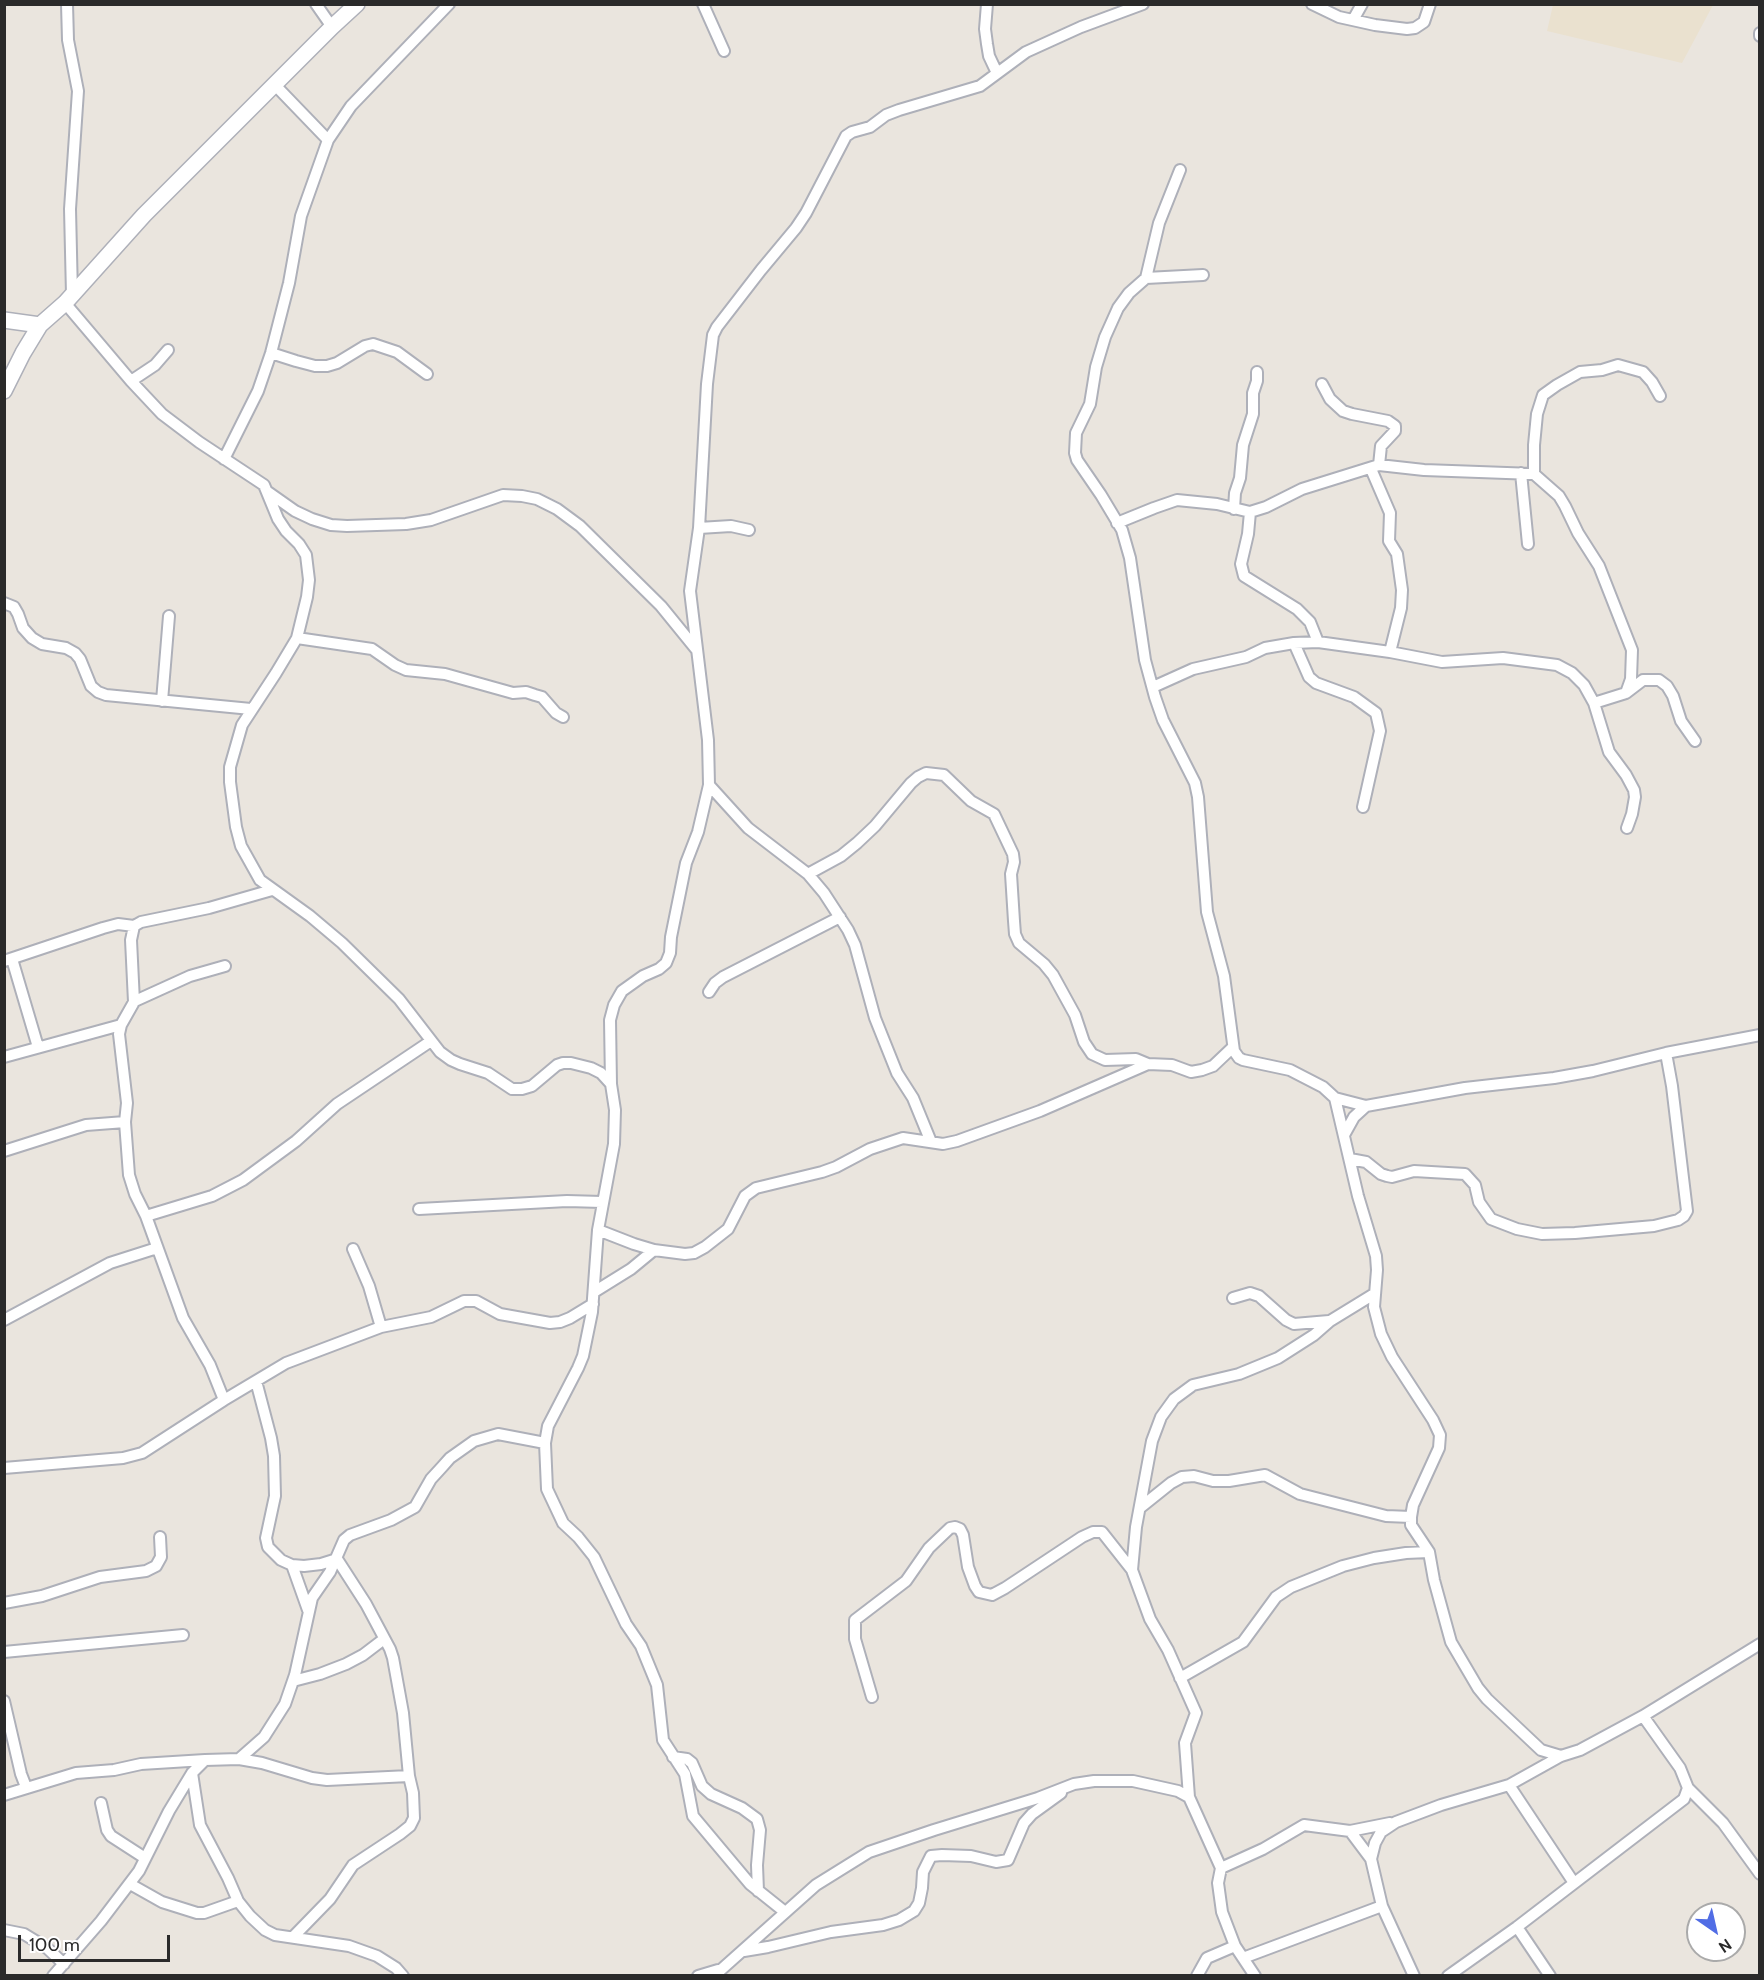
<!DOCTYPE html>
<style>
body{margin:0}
#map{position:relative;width:1764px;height:1980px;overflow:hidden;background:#eae5de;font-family:Cabin,sans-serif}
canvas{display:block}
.frame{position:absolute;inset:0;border:6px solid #2a2a2a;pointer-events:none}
.north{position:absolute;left:1686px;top:1902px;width:60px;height:60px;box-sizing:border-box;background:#fff;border:2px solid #aaa;border-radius:50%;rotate:146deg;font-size:16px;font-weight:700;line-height:24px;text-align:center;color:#2a2a2a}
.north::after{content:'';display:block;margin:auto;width:21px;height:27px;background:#516de5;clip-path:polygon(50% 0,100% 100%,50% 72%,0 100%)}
.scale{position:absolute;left:18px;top:1935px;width:152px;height:27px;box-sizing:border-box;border:3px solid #2a2a2a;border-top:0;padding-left:8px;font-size:18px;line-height:21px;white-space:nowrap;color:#2a2a2a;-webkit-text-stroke:4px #fff;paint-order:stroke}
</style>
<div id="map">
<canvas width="1764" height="1980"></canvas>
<div class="frame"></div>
<div class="north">N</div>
<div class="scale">100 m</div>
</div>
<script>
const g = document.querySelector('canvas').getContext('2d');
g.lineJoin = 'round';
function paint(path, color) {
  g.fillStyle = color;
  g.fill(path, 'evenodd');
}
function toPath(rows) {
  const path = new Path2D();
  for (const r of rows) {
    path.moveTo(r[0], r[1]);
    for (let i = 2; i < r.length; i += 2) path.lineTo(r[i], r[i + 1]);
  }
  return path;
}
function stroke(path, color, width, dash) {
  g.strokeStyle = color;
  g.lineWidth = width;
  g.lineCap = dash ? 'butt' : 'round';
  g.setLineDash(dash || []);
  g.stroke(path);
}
const education = toPath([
 [1553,5,1553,4,1713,5,1682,63,1547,31]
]);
const street = toPath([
 [67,4,68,40,78,91,70,209,72,295],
 [316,4,332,27],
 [703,4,724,51],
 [987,4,985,29,987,44,989,56,997,73],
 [1312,4,1339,17,1375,25,1407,29,1415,28,1424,22,1430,4],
 [1353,20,1362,4],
 [1760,33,1760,36],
 [275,85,328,140],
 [1203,275,1146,278,1129,293,1118,308,1105,337,1096,367,1090,404,1076,433,1075,453,1077,460,1101,495,1122,530,1130,558,1145,660,1155,697,1163,720,1195,783,1198,797,1207,912,1224,976,1234,1051,1239,1058,1243,1060,1290,1070,1323,1087,1335,1098,1358,1196,1376,1256,1377,1270,1374,1307,1381,1334,1392,1357,1433,1420,1440,1435,1439,1448,1413,1505,1411,1517,1411,1525,1429,1552,1434,1580,1451,1642,1478,1688,1487,1699,1541,1750,1561,1756],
 [1146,278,1159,223,1180,170],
 [65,303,131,381,162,414,199,442,264,485,278,519,286,531,299,544,306,555,309,580,307,597,297,638,276,673,242,725,230,767,230,782,236,827,241,846,260,880,310,916,342,943,399,999,440,1052,451,1060,460,1064,488,1073,512,1089,522,1089,532,1086,557,1065,563,1063,571,1063,591,1068,601,1073,611,1084,615,1110,614,1144,598,1230,592,1312,583,1356,578,1368,548,1426,545,1443,547,1489,563,1523,578,1537,594,1557,626,1624,641,1646,657,1685,663,1740,685,1774,693,1816,750,1884,785,1912],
 [271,353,296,361,315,366,327,366,337,363,365,346,373,344,397,352,427,374],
 [131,381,155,365,168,350],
 [1322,384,1330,399,1343,411,1352,414,1388,421,1395,426,1395,431,1381,446,1379,465],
 [224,459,258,391,271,353,289,283,301,216,328,140,351,106,449,4],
 [1371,469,1390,513,1389,541,1397,554,1402,590,1401,608,1390,652],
 [1521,473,1528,544],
 [1534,474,1534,445,1537,414,1543,395,1557,385,1580,372,1602,370,1618,365,1643,372,1652,382,1660,396],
 [268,492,295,511,312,519,331,525,347,526,406,524,431,520,503,495,522,496,537,499,557,509,580,526,661,606,696,649],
 [1234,509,1235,493,1240,478,1243,445,1253,414,1253,393,1257,381,1257,372],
 [1250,512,1248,534,1241,564,1244,576,1297,609,1310,622,1318,642],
 [1117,523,1154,508,1177,500,1217,504,1250,512,1266,507,1302,489,1379,465,1424,470,1534,474,1559,496,1565,506,1578,533,1599,566,1632,650,1631,679,1626,693,1594,703],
 [699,528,731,526,749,530],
 [4,603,14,607,18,614,23,628,32,638,42,644,66,648,75,653,80,659,91,686,98,692,106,695,251,709],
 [297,638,372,649,395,665,406,670,445,674,513,693,526,692,535,695,542,697,556,713,563,717],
 [1294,643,1309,677,1316,683,1354,697,1376,713,1380,731,1363,807],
 [1153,687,1193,669,1246,657,1265,648,1294,643,1318,642,1390,652,1442,662,1503,658,1557,665,1572,673,1584,685,1594,703,1609,752,1626,775,1634,790,1635,797,1632,814,1627,828],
 [1626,693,1643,680,1659,680,1667,686,1673,696,1681,721,1695,741],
 [162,701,169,616],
 [709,785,748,828,808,874,824,893,848,930,855,945,875,1018,897,1073,913,1098,931,1142],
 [808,874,841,856,857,843,875,826,911,783,918,777,926,773,944,775,971,801,994,814,1013,854,1014,862,1011,874,1014,921,1015,934,1019,943,1044,964,1053,975,1075,1015,1084,1042,1092,1054,1105,1060,1136,1059,1148,1064],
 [12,959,38,1047],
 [4,961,103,928,118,924,134,926],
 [709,992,715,983,723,977,840,917],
 [135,1001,190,976,225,966],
 [4,1057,121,1025],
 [611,1084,610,1020,614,1005,622,991,643,976,659,969,666,963,670,953,671,937,686,863,698,832,709,785,708,740,690,591,699,528,707,384,713,335,717,327,761,270,796,228,806,213,846,136,852,132,870,127,886,115,899,110,980,86,1026,52,1081,27,1143,4],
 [1335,1098,1366,1106,1465,1088,1554,1078,1593,1071,1666,1053,1760,1035],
 [1344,1135,1354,1117,1366,1106],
 [4,1151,86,1125,125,1122],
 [1350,1159,1366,1162,1381,1174,1387,1176,1392,1177,1414,1171,1465,1174,1475,1185,1479,1202,1491,1219,1517,1229,1542,1234,1575,1233,1654,1226,1678,1220,1684,1216,1687,1211,1672,1086,1666,1053],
 [419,1209,567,1201,602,1202],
 [146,1216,212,1196,243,1180,296,1141,337,1104,431,1041],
 [598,1230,634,1244,654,1250,685,1254,694,1253,705,1247,728,1229,745,1196,756,1188,822,1172,836,1167,870,1149,903,1138,943,1144,957,1141,1040,1111,1148,1064,1172,1065,1191,1072,1202,1070,1213,1066,1233,1047],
 [353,1249,369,1286,381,1327],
 [594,1292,631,1269,654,1250],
 [1233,1298,1250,1293,1259,1296,1286,1320,1294,1324,1329,1321],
 [4,1320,110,1263,157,1248],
 [256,1381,271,1438,274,1456,275,1496,266,1538,268,1547,281,1560,292,1565,304,1566,321,1564,337,1559,366,1604,390,1649,393,1658,403,1713,409,1776,413,1793,414,1818,410,1826,400,1834,353,1865,330,1899,294,1936],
 [224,1400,210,1365,183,1318,146,1216,135,1194,129,1175,125,1122,127,1103,119,1034,121,1025,134,1002,131,940,134,926,141,922,209,908,272,890],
 [4,1468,123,1458,142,1453,224,1400,286,1363,381,1327,431,1317,464,1301,476,1301,500,1314,550,1323,560,1322,570,1318,593,1304],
 [1141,1507,1171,1483,1182,1477,1194,1476,1213,1481,1229,1481,1265,1475,1300,1494,1386,1516,1411,1517],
 [292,1565,308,1610],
 [1132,1570,1136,1527,1152,1441,1161,1417,1174,1399,1193,1385,1239,1374,1278,1358,1314,1335,1330,1321,1374,1294],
 [4,1603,42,1596,100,1577,146,1571,156,1566,161,1557,160,1537],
 [4,1652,183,1635],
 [1180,1678,1243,1642,1276,1597,1291,1587,1343,1566,1374,1558,1406,1553,1429,1552],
 [293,1681,320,1674,346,1664,363,1655,384,1639],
 [872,1697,855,1639,855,1620,906,1581,929,1548,950,1528,955,1527,960,1529,963,1535,968,1567,975,1586,979,1592,992,1595,1005,1588,1082,1537,1093,1532,1102,1532,1132,1570,1150,1619,1168,1650,1196,1713,1185,1743,1189,1797],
 [4,1701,21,1774,26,1787],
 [673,1757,687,1759,692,1763,702,1786,711,1794,742,1808,757,1819,760,1830,757,1865,758,1891],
 [239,1759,264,1737,285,1704,295,1675,312,1598,330,1572,344,1540,350,1535,391,1520,415,1507,431,1479,442,1467,450,1458,474,1441,498,1434,545,1443],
 [192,1773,200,1825,228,1878,238,1901,250,1916,265,1930,275,1935,349,1946,377,1956,396,1968,403,1976],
 [1509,1785,1574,1883],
 [1688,1788,1723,1823,1760,1874],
 [4,1795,76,1773,114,1770,141,1764,205,1760],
 [101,1803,107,1830,111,1836,145,1858],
 [1350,1831,1371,1859],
 [1221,1868,1263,1849,1304,1825,1350,1831,1390,1823],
 [130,1884,162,1902,197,1913,204,1913,238,1901],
 [1517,1927,1550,1976],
 [4,1930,24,1934,47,1948,64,1964],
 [744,1951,768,1947,831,1932,883,1925,899,1920,914,1911,919,1903,922,1888,923,1872,931,1856,942,1855,971,1856,996,1862,1008,1860,1024,1823,1032,1814,1061,1793],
 [1243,1958,1382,1906],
 [53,1976,101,1921,139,1871,169,1811,192,1773,205,1760,239,1759,262,1763,312,1778,327,1780,409,1776],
 [698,1976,718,1970],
 [714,1976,816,1885,869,1852,934,1830,1038,1798,1074,1784,1094,1781,1133,1781,1178,1791,1189,1797,1221,1868,1218,1883,1222,1912,1235,1946,1255,1976],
 [1197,1976,1207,1958,1235,1946],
 [1414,1976,1382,1906,1371,1859,1375,1843,1381,1832,1396,1822,1441,1805,1509,1785,1561,1756,1580,1750,1643,1716,1760,1644],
 [1448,1976,1517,1927,1684,1799,1688,1788,1680,1768,1643,1716]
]);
const secondary = toPath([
 [4,320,40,325],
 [4,391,23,353,40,325,65,303,144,215,332,27,357,4]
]);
paint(education, '#eae1cf');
stroke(street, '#aeb0b9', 14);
stroke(secondary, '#aeb0b9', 18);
stroke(street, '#fff', 10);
stroke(secondary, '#fff', 15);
</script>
